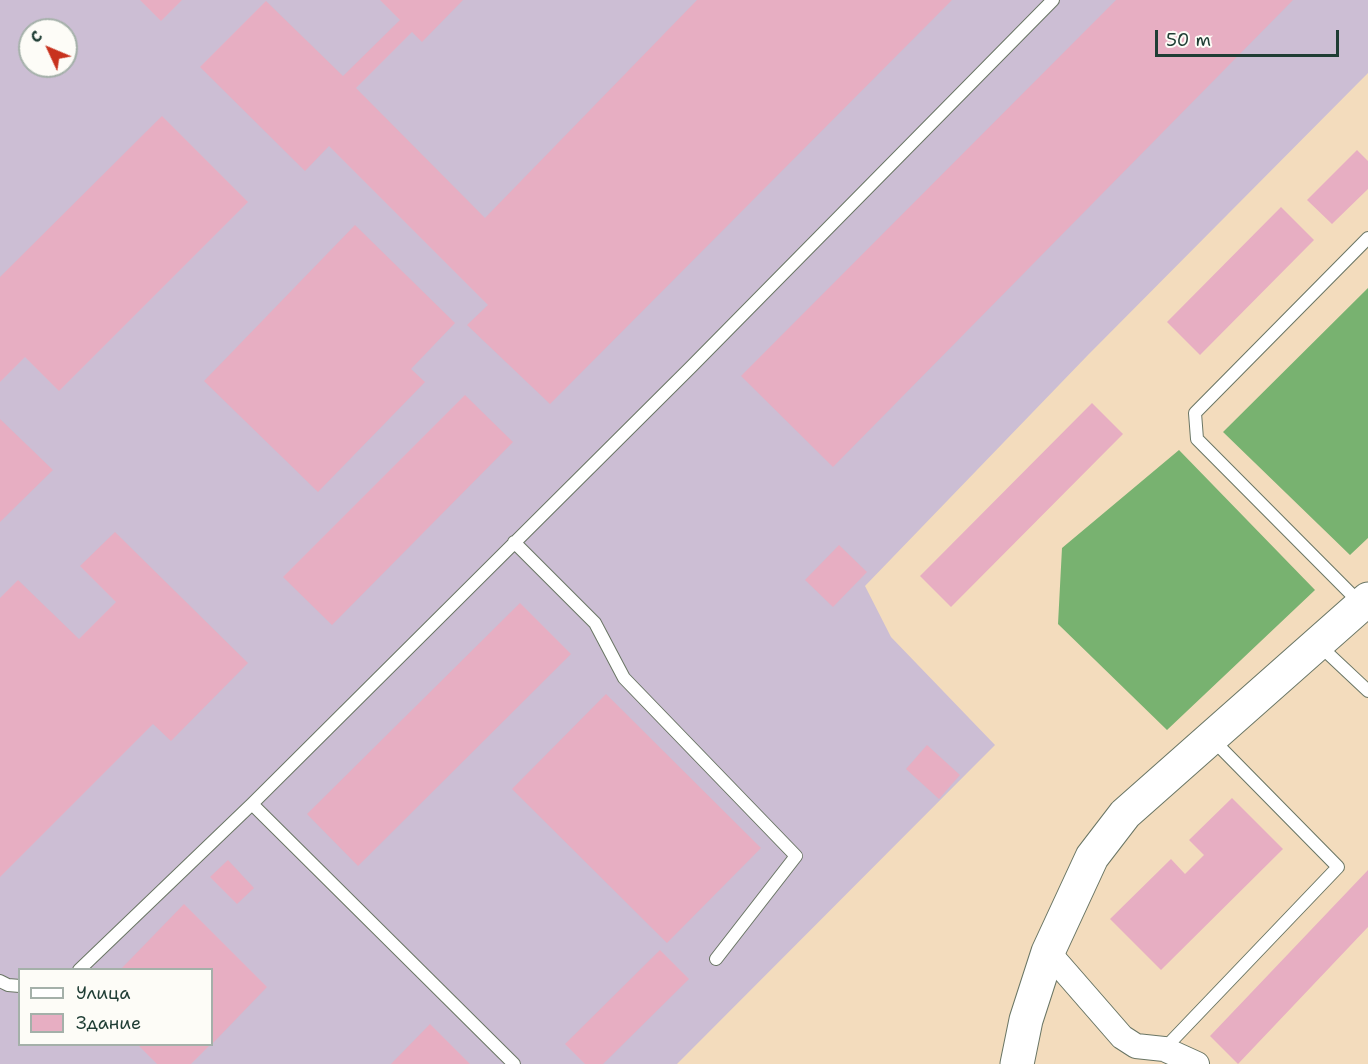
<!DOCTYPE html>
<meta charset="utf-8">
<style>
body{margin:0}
#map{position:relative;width:1368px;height:1064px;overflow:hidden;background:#f3dcbd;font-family:"Shantell Sans",sans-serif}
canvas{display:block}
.legend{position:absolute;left:18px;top:968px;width:195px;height:78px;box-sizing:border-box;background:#fdfcf7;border:2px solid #a4b0a9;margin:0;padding:8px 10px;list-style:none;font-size:18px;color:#1f3d34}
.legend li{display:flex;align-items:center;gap:12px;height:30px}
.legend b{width:30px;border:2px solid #a4b0a9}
.north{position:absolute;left:18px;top:18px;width:60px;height:60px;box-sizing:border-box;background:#fdfcf7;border:2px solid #a4b0a9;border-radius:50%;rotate:314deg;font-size:16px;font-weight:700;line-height:24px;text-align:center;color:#1f3d34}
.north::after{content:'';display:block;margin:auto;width:21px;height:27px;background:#c8321e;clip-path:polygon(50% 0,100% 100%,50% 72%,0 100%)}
.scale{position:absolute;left:1155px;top:30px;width:184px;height:27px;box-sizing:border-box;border:3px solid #1f3d34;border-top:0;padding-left:8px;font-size:18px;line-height:21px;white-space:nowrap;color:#1f3d34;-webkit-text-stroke:4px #fdfcf7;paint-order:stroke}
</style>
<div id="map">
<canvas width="1368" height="1064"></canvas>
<ul class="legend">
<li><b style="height:8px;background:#fff"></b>Улица</li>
<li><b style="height:16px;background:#e7aec2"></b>Здание</li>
</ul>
<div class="north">С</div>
<div class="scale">50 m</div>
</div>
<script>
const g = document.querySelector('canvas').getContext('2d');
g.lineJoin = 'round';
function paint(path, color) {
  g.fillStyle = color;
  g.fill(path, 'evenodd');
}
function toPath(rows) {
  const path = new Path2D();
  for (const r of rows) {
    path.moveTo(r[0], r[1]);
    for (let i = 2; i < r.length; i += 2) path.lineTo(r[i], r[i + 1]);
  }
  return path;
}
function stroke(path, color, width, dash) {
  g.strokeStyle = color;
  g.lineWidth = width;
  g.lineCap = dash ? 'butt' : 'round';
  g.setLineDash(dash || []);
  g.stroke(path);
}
const industrial = toPath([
 [0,0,1368,0,1368,73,1087,356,865,586,891,637,995,745,677,1064,0,1064],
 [30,30,66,30,66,66,30,66],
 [20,970,212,970,212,1044,20,1044]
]);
const forest = toPath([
 [1368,288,1368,538,1350,555,1223,432],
 [1179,450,1315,590,1167,730,1058,624,1062,548]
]);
const building = toPath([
 [140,0,182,0,161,21],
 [380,0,463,0,422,42,412,32,356,88,485,218,697,0,952,0,550,404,467,325,488,305,329,146,305,171,200,67,266,1,343,76,400,20],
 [1116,0,1293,0,833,467,741,376],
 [162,116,248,202,59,391,25,357,0,382,0,277],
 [1357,150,1368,161,1368,189,1332,224,1307,200],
 [1281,207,1314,240,1200,355,1167,322],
 [355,225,455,323,411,369,425,382,318,492,204,381],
 [465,395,513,442,332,625,283,577],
 [1092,403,1123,434,951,607,920,576],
 [0,419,53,470,0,522],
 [115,532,248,663,171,741,153,724,0,877,0,598,18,580,79,639,116,602,80,566],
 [839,545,867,572,833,607,805,580],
 [520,603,571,654,358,866,307,814],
 [606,694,761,848,667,943,512,789],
 [927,745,960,775,939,799,906,769],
 [1232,798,1283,849,1161,970,1110,919,1171,859,1185,874,1204,855,1189,840],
 [228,860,254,888,237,904,210,877],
 [1368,870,1368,927,1238,1064,1210,1036],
 [184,904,267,987,212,1044,212,970,120,970],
 [660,950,689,979,603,1064,585,1064,565,1044],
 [430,1024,470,1064,391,1064],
 [137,1044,211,1044,191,1064,157,1064]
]);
const lane = toPath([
 [514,542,595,623,624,678,796,856,716,959],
 [1361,604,1197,439,1195,413,1368,238],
 [1319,645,1368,691],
 [252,804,514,1064],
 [79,970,252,804,691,367,1053,0],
 [0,981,8,985,20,986],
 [1164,1049,1338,867,1212,739]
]);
const street = toPath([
 [1048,952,1122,1037,1136,1046,1164,1049,1197,1064]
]);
const secondary = toPath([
 [1017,1064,1026,1020,1048,952,1092,857,1125,814,1368,599]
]);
paint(industrial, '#ccbed4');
paint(forest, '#78b270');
paint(building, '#e7aec2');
stroke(lane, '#697564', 14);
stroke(street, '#697564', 26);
stroke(secondary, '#697564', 35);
stroke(lane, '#fff', 12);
stroke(street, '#fff', 24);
stroke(secondary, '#fff', 33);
</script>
